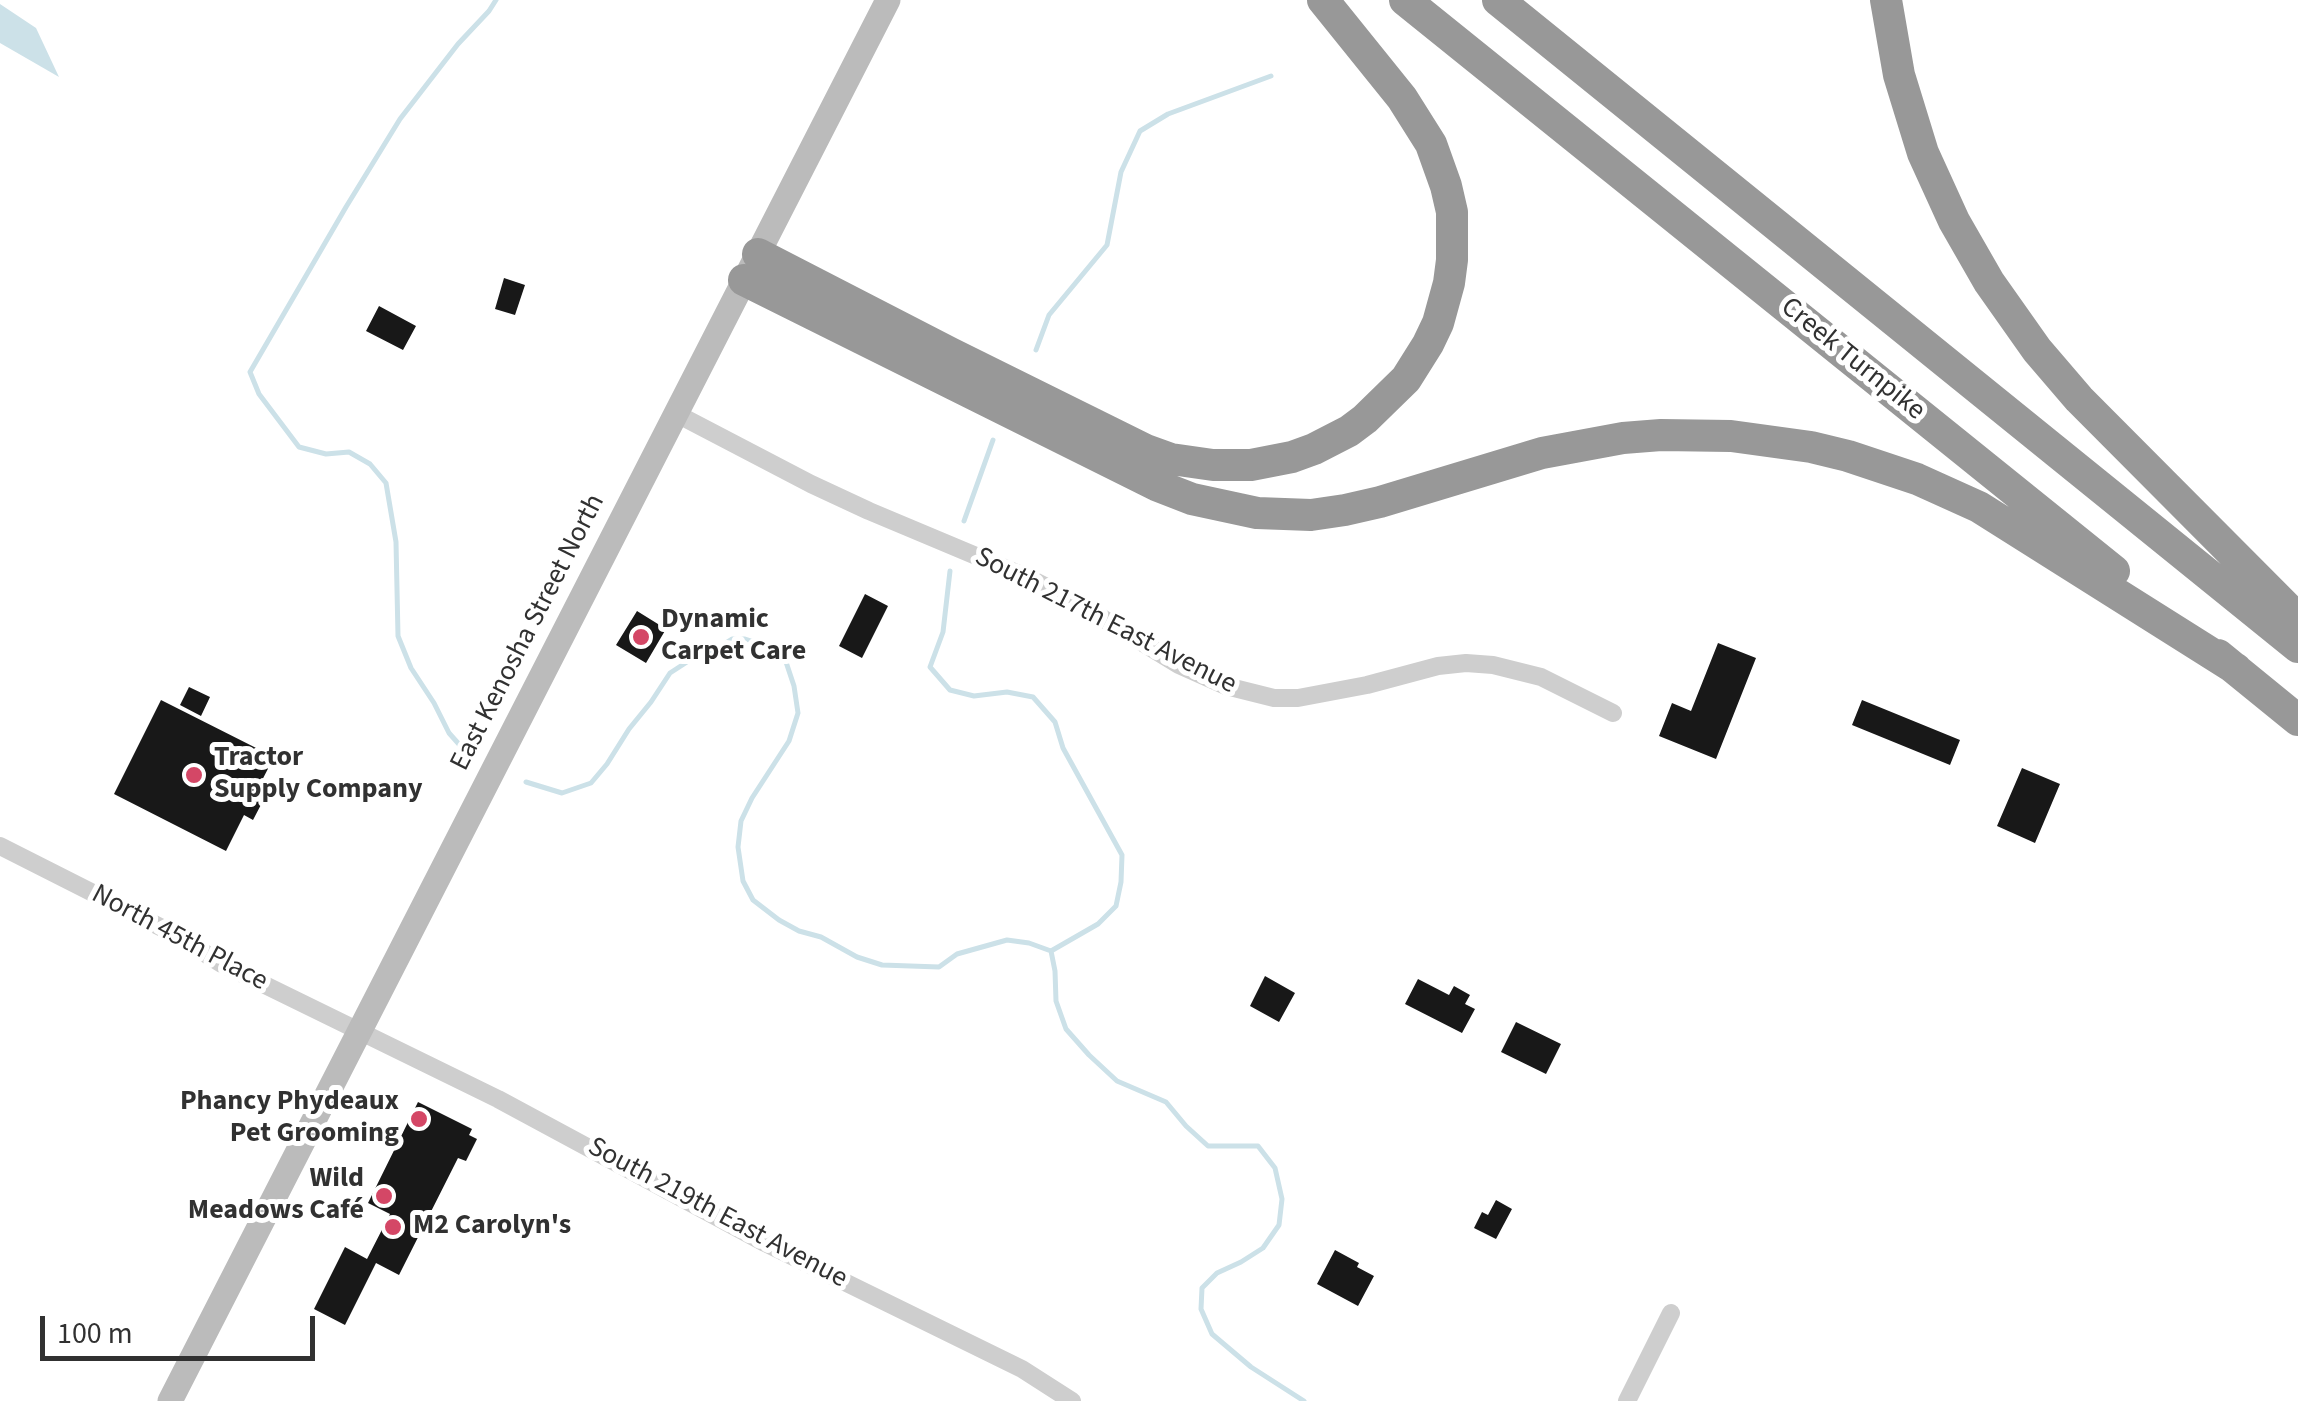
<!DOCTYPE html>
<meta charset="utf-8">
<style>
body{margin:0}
#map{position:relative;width:2298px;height:1401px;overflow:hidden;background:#fff;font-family:"Source Sans 3",sans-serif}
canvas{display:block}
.scale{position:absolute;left:40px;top:1316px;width:275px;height:45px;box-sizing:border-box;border:5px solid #313131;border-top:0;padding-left:12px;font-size:30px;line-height:35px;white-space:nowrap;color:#313131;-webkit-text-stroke:8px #fff;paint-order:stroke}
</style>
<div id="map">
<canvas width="2298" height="1401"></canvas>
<div class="scale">100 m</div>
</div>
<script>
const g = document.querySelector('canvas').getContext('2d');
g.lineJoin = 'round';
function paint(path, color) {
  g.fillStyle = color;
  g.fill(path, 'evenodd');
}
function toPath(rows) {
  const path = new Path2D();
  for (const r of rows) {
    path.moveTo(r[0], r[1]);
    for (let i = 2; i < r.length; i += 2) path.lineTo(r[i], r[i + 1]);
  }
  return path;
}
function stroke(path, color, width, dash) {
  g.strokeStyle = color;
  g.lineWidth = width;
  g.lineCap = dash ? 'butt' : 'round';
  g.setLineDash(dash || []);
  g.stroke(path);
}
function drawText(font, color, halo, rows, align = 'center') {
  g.font = font + ' "Source Sans 3",sans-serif';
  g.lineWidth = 10;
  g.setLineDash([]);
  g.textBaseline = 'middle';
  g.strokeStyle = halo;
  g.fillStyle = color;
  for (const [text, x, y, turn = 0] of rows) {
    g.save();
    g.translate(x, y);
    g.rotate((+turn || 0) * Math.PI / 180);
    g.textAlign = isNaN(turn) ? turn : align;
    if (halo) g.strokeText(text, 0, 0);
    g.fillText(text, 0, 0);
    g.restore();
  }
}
const water = toPath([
 [0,4,36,28,59,77,0,43]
]);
const stream = toPath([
 [1036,350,1049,315,1107,245,1121,172,1140,131,1168,114,1271,76],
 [964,521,993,440],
 [465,751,449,733,434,703,411,668,398,636,396,542,386,483,370,464,349,452,326,454,299,447,259,394,250,372,346,207,400,119,458,44,489,11,496,0],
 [526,782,562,793,591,783,607,764,629,729,651,702,670,673,690,660,713,651,732,639,745,639,766,646,786,662,794,686,798,713,789,741,752,798,741,821,738,847,743,881,753,900,779,920,799,931,821,937,857,957,882,965,939,967,957,954,1007,940,1029,943,1051,951,1098,924,1116,906,1121,882,1122,855,1063,748,1055,722,1033,697,1007,692,974,696,950,690,930,667,943,632,950,571],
 [1051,951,1055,971,1056,1001,1066,1029,1089,1055,1117,1081,1166,1102,1186,1126,1208,1146,1258,1146,1275,1168,1282,1199,1279,1225,1263,1248,1241,1262,1217,1273,1202,1288,1201,1309,1212,1334,1251,1367,1304,1401]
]);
const building = toPath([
 [504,278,525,285,515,315,495,309],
 [379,306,416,326,403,350,366,331],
 [865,594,888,606,862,658,839,646],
 [637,611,666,629,646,663,616,645],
 [1718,643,1756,658,1716,759,1659,736,1672,703,1691,711],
 [189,687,210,697,201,716,180,705],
 [161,700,274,757,256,792,265,797,253,820,244,815,226,851,114,794],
 [1862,700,1960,740,1950,765,1852,725],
 [2022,768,2060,784,2035,843,1997,826],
 [1265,976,1295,993,1279,1022,1250,1006],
 [1418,979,1449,995,1454,986,1470,995,1465,1004,1475,1009,1462,1033,1405,1004],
 [1516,1022,1561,1044,1546,1074,1501,1052],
 [418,1102,472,1129,469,1135,477,1139,466,1161,458,1158,399,1275,376,1263,345,1325,314,1309,345,1247,367,1259,390,1214,368,1203],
 [1496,1200,1512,1209,1496,1239,1474,1228,1482,1212,1488,1215],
 [1335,1250,1359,1263,1357,1267,1374,1276,1358,1306,1317,1284]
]);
const minor = toPath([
 [675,413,811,484,869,511,1031,579,1076,602,1179,665,1226,686,1274,698,1298,698,1367,685,1438,666,1466,663,1493,665,1541,677,1613,713],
 [0,846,174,934,222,964,498,1099,765,1243,1022,1369,1072,1401],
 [1627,1401,1671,1313]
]);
const secondary = toPath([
 [170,1401,888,0]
]);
const motorway = toPath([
 [1405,0,2114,571],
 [1498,0,2298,647],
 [1886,0,1899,75,1923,153,1954,221,1989,282,2037,350,2079,399,2298,619],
 [758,254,950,353,1146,450,1171,459,1213,465,1251,465,1292,457,1314,449,1349,431,1365,419,1406,379,1428,344,1438,323,1449,283,1452,260,1452,212,1446,186,1431,144,1402,98,1323,0],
 [744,280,1156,485,1192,499,1257,513,1311,515,1345,510,1380,502,1542,453,1623,438,1661,435,1731,436,1811,447,1848,456,1917,479,1979,507,2236,669],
 [2218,655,2298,720]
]);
const markers = [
 [641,637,10,"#d44766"],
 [194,775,10,"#d44766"],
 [419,1119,10,"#d44766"],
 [384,1196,10,"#d44766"],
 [393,1227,10,"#d44766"]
];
const streetNames = [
 ["Creek Turnpike",1852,360,39],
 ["South 217th East Avenue",1105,622,27],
 ["East Kenosha Street North",529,633,-63],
 ["North 45th Place",179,939,28],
 ["South 219th East Avenue",717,1214,28]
];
const poiNames = [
 ["Dynamic",661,621],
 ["Carpet Care",661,653],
 ["Tractor",214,759],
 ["Supply Company",214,791],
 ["Phancy Phydeaux",399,1103,"right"],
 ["Pet Grooming",399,1135,"right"],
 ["Wild",364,1180,"right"],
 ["Meadows Café",364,1212,"right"],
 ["M2 Carolyn's",413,1227]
];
paint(water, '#cce1e8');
stroke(stream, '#cce1e8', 5);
paint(building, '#181818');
stroke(minor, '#cecece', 18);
stroke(secondary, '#bbb', 25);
stroke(motorway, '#989898', 32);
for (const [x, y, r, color] of markers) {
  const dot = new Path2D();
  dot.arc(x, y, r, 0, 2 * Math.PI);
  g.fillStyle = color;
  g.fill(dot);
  stroke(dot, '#fff', 4);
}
drawText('28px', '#313131', '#fff', streetNames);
drawText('bold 28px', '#313131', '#fff', poiNames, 'left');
</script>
